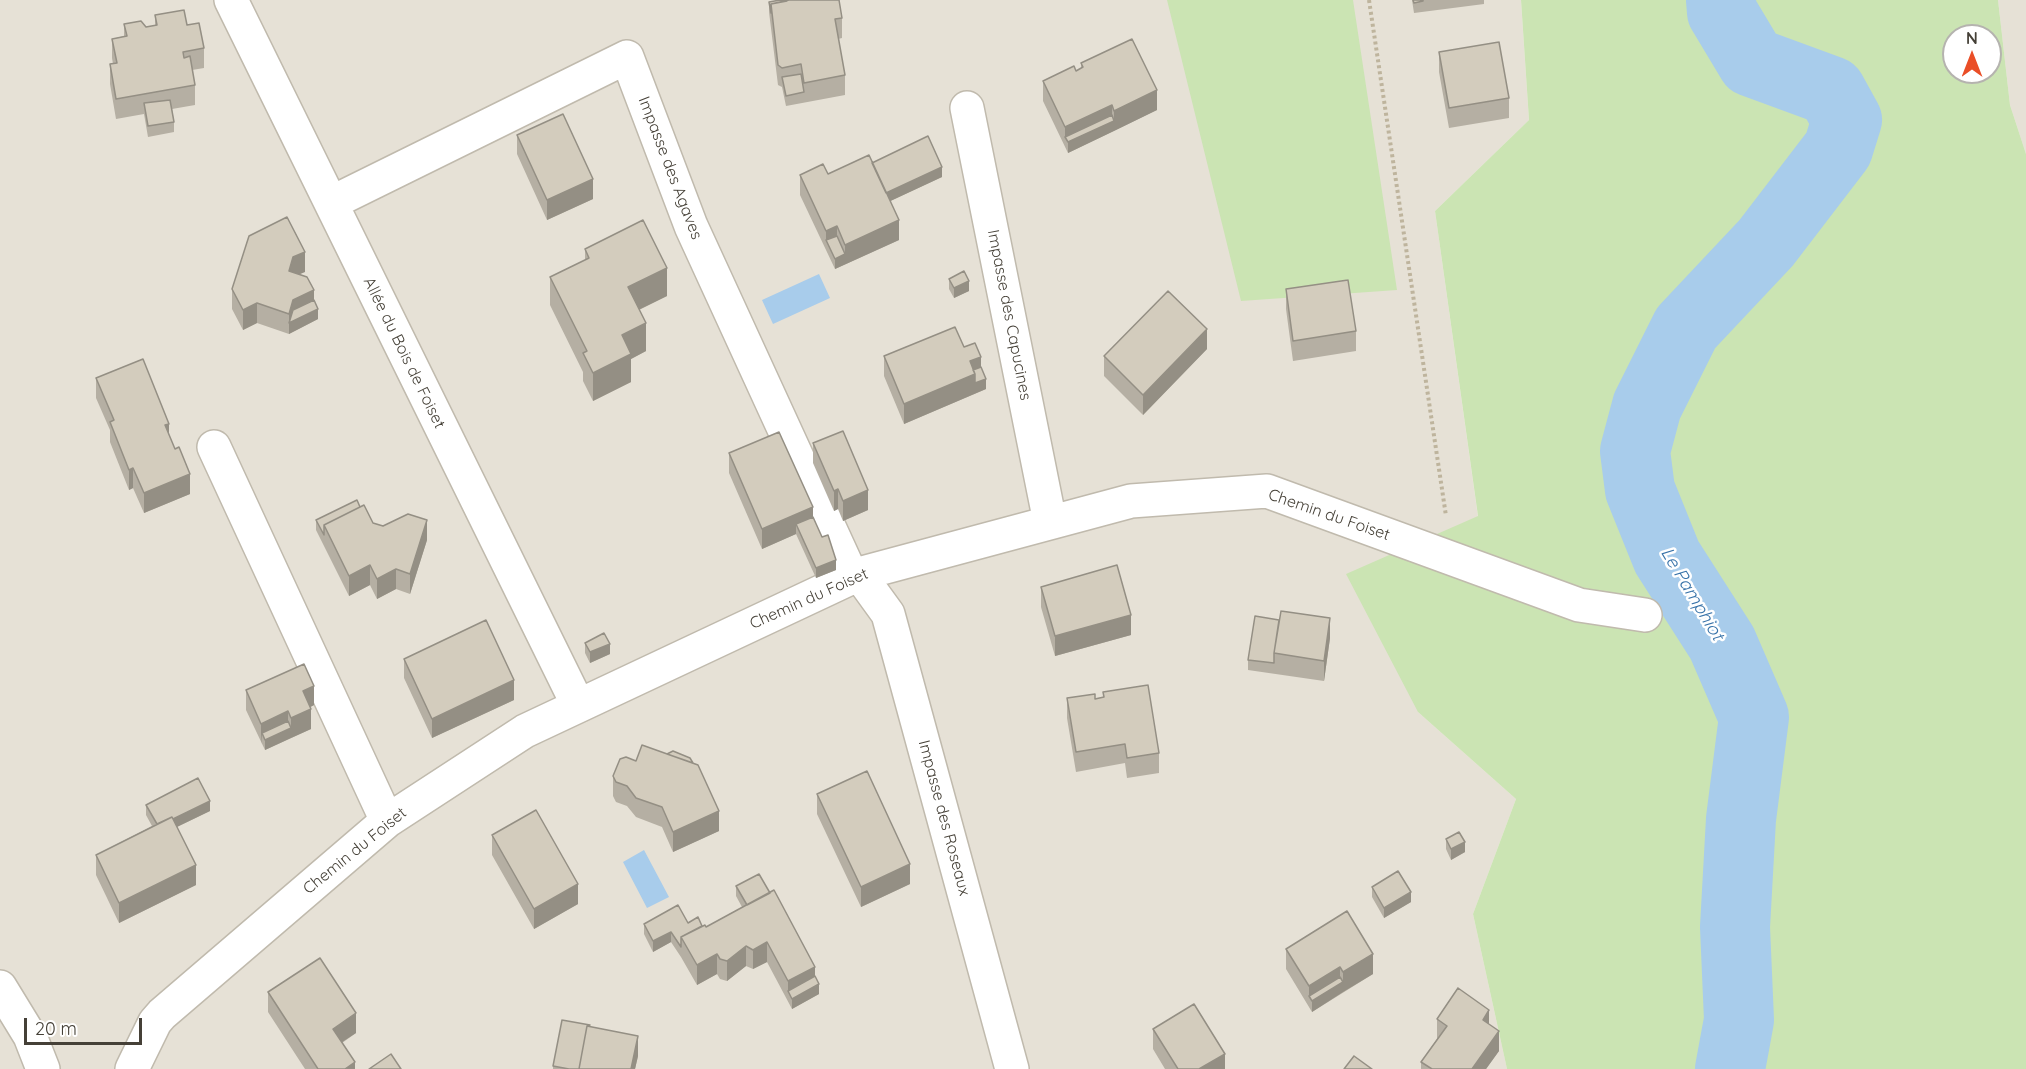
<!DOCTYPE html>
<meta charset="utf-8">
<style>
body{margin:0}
#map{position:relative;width:2026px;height:1069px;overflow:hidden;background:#f2efe7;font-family:Quicksand,sans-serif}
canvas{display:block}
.north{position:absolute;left:1942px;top:24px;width:60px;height:60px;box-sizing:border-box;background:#fff;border:2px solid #b5b3af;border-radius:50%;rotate:0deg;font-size:16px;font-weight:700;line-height:24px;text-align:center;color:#454037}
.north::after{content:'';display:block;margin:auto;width:21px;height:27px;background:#ea4e27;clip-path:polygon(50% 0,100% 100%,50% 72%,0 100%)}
.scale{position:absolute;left:24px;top:1018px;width:118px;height:27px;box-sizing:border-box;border:3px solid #454037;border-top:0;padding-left:8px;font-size:18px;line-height:21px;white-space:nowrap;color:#454037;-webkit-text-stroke:4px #fff;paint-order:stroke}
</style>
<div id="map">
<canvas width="2026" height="1069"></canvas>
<div class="north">N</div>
<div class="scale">20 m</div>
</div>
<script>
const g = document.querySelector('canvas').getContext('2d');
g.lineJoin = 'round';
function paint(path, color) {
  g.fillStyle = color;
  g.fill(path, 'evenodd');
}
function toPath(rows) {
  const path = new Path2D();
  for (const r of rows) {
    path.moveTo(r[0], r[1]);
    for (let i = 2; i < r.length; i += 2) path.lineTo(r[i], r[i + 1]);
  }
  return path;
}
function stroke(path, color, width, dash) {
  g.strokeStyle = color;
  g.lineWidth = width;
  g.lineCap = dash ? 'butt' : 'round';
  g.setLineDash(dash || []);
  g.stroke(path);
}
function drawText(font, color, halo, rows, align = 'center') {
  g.font = font + ' Quicksand,sans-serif';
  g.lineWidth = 5;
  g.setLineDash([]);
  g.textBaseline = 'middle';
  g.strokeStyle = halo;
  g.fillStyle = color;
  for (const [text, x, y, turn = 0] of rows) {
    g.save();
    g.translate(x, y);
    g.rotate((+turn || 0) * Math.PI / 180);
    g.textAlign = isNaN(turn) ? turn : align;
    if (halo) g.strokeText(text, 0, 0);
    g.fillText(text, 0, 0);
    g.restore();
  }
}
const residential = toPath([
 [0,0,1521,0,1529,120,1435,211,1478,517,1418,712,1516,799,1473,914,1507,1069,0,1069],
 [1998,0,2026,0,2026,154,2010,105]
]);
const green = toPath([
 [1167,0,1353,0,1397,290,1241,301],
 [1521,0,1998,0,2010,105,2026,154,2026,1069,1507,1069,1473,914,1516,799,1418,712,1346,574,1478,516,1435,211,1529,120],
 [1954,36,1990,36,1990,72,1954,72]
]);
const water = toPath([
 [819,274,830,298,773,324,762,300],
 [644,850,669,897,647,908,623,862]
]);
const river = toPath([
 [1721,0,1722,12,1752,62,1831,91,1847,120,1838,149,1766,243,1686,328,1647,406,1635,451,1640,490,1667,557,1722,643,1754,717,1741,819,1735,927,1739,1020,1730,1069]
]);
const path = toPath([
 [1369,0,1446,516]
]);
const minor = toPath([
 [231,0,578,705],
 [967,108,1050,522],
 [331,203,627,57,691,226,852,577],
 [214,447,387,821],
 [859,574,888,614,1012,1069],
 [0,987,30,1036,43,1069],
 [132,1069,155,1022,162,1014,387,821,525,731,859,574,1131,501,1267,491,1579,605,1645,615]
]);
const wall = toPath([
 [780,0,839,0,842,18,842,38,838,39,845,75,845,95,786,106,782,87,778,85,769,12,769,2],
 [1412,0,1484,0,1484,4,1414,13],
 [155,15,187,25,204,48,204,68,192,70,195,85,195,105,172,109,174,122,174,132,148,137,144,114,116,119,110,84,110,64,113,64,112,58,112,39,124,36,124,24,146,27,155,26],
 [1439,52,1509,98,1509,118,1449,128,1439,72],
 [1081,63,1157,110,1068,153,1043,101,1043,81,1081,69],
 [517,135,593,199,547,220,517,154],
 [872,163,942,177,890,201,899,240,835,269,800,195,800,175,828,174],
 [585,249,667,296,639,310,646,351,631,359,631,382,593,401,583,381,583,372,550,305,550,277,585,260],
 [305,272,299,274,314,300,318,319,289,334,257,323,243,330,232,309,232,289],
 [949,279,969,291,954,298,949,289],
 [1286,289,1356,331,1356,351,1293,361,1286,309],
 [964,347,981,367,986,389,904,424,884,376,884,356],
 [1207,349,1143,415,1104,376,1104,356],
 [96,378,169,435,190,494,144,513,133,488,129,490,110,442,110,430,96,398],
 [813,443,868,510,843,521,838,509,834,511,813,463],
 [729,453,813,517,836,570,816,578,796,534,762,549,729,473],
 [360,507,373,523,427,540,410,594,396,589,377,599,370,585,349,596,316,530,316,520],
 [1041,587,1131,635,1055,656,1041,607],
 [1330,638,1324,681,1248,670,1248,660],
 [585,643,610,654,590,663,585,653],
 [404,659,514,700,432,738,404,678],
 [246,690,314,705,310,707,311,729,265,750,246,710],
 [1067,698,1095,699,1159,753,1159,773,1127,778,1125,763,1076,772,1067,718],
 [613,776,719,831,673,852,662,827,636,817,627,806,616,802,613,796],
 [817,794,910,884,861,907,817,814],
 [146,805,210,811,177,827,196,885,119,923,96,875,96,855,152,826,146,815],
 [492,835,578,904,534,929,492,855],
 [1446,839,1465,852,1451,860,1446,849],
 [736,886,815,976,819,994,792,1009,767,962,753,969,746,966,727,981,720,979,717,974,697,985,681,957,671,942,653,952,644,934,644,924,688,923,706,927,742,907,736,896],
 [1372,887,1411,902,1384,918,1372,897],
 [1286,949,1373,974,1312,1012,1286,969],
 [268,992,356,1033,342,1043,355,1069,305,1069,268,1012],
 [1437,1019,1489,1025,1499,1051,1486,1069,1421,1069,1421,1062,1437,1039],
 [590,1026,638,1056,635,1069,553,1069,553,1066],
 [1153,1029,1225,1069,1165,1069,1153,1049]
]);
const shadedWall = toPath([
 [1157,90,1157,110,1114,131,1114,111],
 [1112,105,1112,122,1114,121,1114,131,1068,153,1068,142,1065,137,1065,127],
 [942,167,942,177,882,205,882,194],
 [593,179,593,199,547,220,547,200],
 [899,220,899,240,835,269,835,259,845,254,845,245],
 [837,226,837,246,826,240,826,231],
 [305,252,305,272,293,277,289,271,293,257],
 [667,268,667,296,628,315,628,287],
 [969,281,969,291,954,298,954,288],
 [314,290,314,310,318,309,318,319,289,334,289,314,293,300],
 [257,303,257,323,243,330,243,310],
 [646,323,646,351,631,359,631,382,593,401,593,373,622,335],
 [1207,329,1207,349,1143,415,1143,395],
 [981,357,981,377,986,379,986,389,904,424,904,404,970,361],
 [169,424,169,443,165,425],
 [133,468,133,488,129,490,129,470],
 [190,474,190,494,144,513,144,493],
 [838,489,838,509,834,511,834,491],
 [868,490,868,510,843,521,843,501],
 [813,507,813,527,796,524,796,534,762,549,762,529],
 [427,520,427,540,410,594,410,574],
 [836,560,836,570,816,578,816,568],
 [370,565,370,585,349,596,349,576],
 [396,569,396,589,377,599,377,579],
 [1131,615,1131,635,1055,656,1055,636],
 [1330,618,1330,638,1324,681,1324,661],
 [610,644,610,654,590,663,590,652],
 [514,680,514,700,432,738,432,719],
 [314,686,314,705,303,711,303,691],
 [311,709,311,729,291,738,291,718],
 [288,711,288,729,291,728,291,738,265,750,265,740,262,733,261,744,261,724],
 [210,801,210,811,158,836,158,826],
 [719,811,719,831,673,852,673,832],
 [1465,842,1465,852,1451,860,1451,849],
 [910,864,910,884,861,907,861,887],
 [196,865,196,885,119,923,119,903],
 [578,884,578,904,534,929,534,909],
 [1411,892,1411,902,1384,918,1384,908],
 [671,932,671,942,653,952,653,941],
 [767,942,767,962,753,969,753,950],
 [746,946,746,966,727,981,727,961],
 [717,954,717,974,697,985,697,965],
 [1373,954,1373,974,1343,992,1343,972],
 [815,967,815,987,819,984,819,994,792,1009,792,999,788,991,788,981],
 [1340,967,1340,984,1343,982,1343,992,1312,1012,1312,1001,1309,996,1309,1006,1309,986],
 [1489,1010,1489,1030,1483,1020],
 [356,1013,356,1033,333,1048,333,1029],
 [1499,1031,1499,1051,1486,1069,1472,1069],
 [638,1036,638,1056,635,1069,631,1069],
 [1225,1054,1225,1069,1199,1069],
 [355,1062,355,1069,345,1069]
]);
const building = toPath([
 [780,0,787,1,771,4,771,13,769,2,780,0],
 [789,0,839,0,842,18,835,19,845,75,804,83,801,64,782,68,778,65,771,4,789,0],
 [1413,0,1423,0,1423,1,1414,3,1413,0],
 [184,10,187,25,199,23,204,48,183,52,184,58,190,56,195,85,116,99,110,64,117,63,112,39,127,36,124,24,141,21,146,27,157,25,155,15,184,10],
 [1132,39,1157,90,1114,111,1112,105,1065,127,1043,81,1074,66,1076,71,1083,67,1081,63,1132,39],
 [1499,42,1509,98,1449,108,1439,52,1499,42],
 [801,74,804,92,786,96,782,77,801,74],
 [170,100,174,122,148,126,144,103,170,100],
 [563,114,593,179,547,200,517,135,563,114],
 [1112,115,1114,121,1068,142,1065,137,1112,115],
 [928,136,942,167,886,193,872,163,928,136],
 [869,155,899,220,845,245,837,226,826,231,800,175,823,164,828,174,869,155],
 [287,217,305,252,293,257,289,271,307,277,314,290,293,300,289,314,257,303,243,310,232,289,249,236,287,217],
 [643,220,667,268,628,287,646,323,622,335,631,354,593,373,583,353,587,351,550,277,589,258,585,249,643,220],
 [837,236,845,254,835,259,826,240,837,236],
 [964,271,969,281,954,288,949,279,964,271],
 [1348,280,1356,331,1293,341,1286,289,1348,280],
 [1168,291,1207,329,1143,395,1104,356,1168,291],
 [314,300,318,309,289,323,293,310,314,300],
 [955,327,964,347,975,343,981,357,970,361,975,374,904,404,884,356,955,327],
 [143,359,169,424,165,425,175,449,179,447,190,474,144,493,133,468,129,470,110,422,114,420,96,378,143,359],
 [981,367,986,379,975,383,975,374,973,370,981,367],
 [843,431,868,490,843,501,838,489,834,491,813,443,843,431],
 [779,432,813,507,762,529,729,453,779,432],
 [357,500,360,507,324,525,324,535,316,520,357,500],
 [364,505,373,523,383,526,408,514,427,520,410,574,396,569,377,579,370,565,349,576,324,525,364,505],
 [813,517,822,537,828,535,836,560,816,568,796,524,813,517],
 [1117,565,1131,615,1055,636,1041,587,1117,565],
 [1281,611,1330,618,1324,661,1274,653,1281,611],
 [1255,616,1279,620,1274,653,1274,663,1248,660,1255,616],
 [486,620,514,680,432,719,404,659,486,620],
 [604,633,610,644,590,652,585,643,604,633],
 [304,664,314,686,303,691,311,709,291,718,288,711,261,724,246,690,304,664],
 [1148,685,1159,753,1127,758,1125,744,1076,752,1067,698,1095,694,1095,699,1104,697,1103,692,1148,685],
 [288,721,291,728,265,740,262,733,288,721],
 [642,745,698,765,719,811,673,832,662,807,636,798,627,786,616,782,613,776,620,759,626,757,636,761,642,745],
 [673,751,690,758,693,763,667,754,673,751],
 [867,771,910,864,861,887,817,794,867,771],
 [198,778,210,801,173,819,172,817,157,824,146,805,198,778],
 [536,810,578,884,534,909,492,835,536,810],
 [172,817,196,865,119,903,96,855,172,817],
 [1459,832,1465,842,1451,849,1446,839,1459,832],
 [1398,871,1411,892,1384,908,1372,887,1398,871],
 [759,874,770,893,747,905,736,886,759,874],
 [774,890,815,967,788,981,767,942,753,950,746,946,727,961,720,959,717,954,697,965,681,937,705,925,706,927,774,890],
 [678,905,688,923,698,917,702,926,681,937,681,947,671,932,653,941,644,924,678,905],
 [1347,911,1373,954,1343,972,1340,967,1309,986,1286,949,1347,911],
 [320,958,356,1013,333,1029,355,1062,345,1069,318,1069,268,992,320,958],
 [815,976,819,984,792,999,788,991,815,976],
 [1340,977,1343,982,1312,1001,1309,996,1340,977],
 [1458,988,1489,1010,1483,1020,1499,1031,1472,1069,1432,1069,1421,1062,1447,1026,1437,1019,1458,988],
 [1194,1004,1225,1054,1199,1069,1178,1069,1153,1029,1194,1004],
 [562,1020,590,1025,589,1026,587,1026,579,1069,569,1069,553,1066,562,1020],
 [587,1026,638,1036,631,1069,579,1069,587,1026],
 [391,1054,401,1069,369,1069,391,1054],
 [1354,1056,1372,1069,1344,1069,1354,1056]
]);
const streetNames = [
 ["Impasse des Agaves",670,168,69],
 ["Impasse des Capucines",1009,315,79],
 ["Allée du Bois de Foiset",404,353,64],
 ["Chemin du Foiset",1329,515,19],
 ["Chemin du Foiset",809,599,-24],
 ["Impasse des Roseaux",944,818,75],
 ["Chemin du Foiset",355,851,-39]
];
const waterNames = [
 ["Le Pamphiot",1692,594,59]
];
paint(residential, '#e6e1d6');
paint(green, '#cbe4b3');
paint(water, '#a8cceb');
stroke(river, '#a8cceb', 70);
stroke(minor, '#c0baad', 36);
stroke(path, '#beb49d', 4, [3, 3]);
stroke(minor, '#fff', 33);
paint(wall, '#b5afa3');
paint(shadedWall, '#948f84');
paint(building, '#d3ccbd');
stroke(building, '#948f84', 1.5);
drawText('16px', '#454037', '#fff', streetNames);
drawText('italic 18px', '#3873a9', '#fff', waterNames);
</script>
